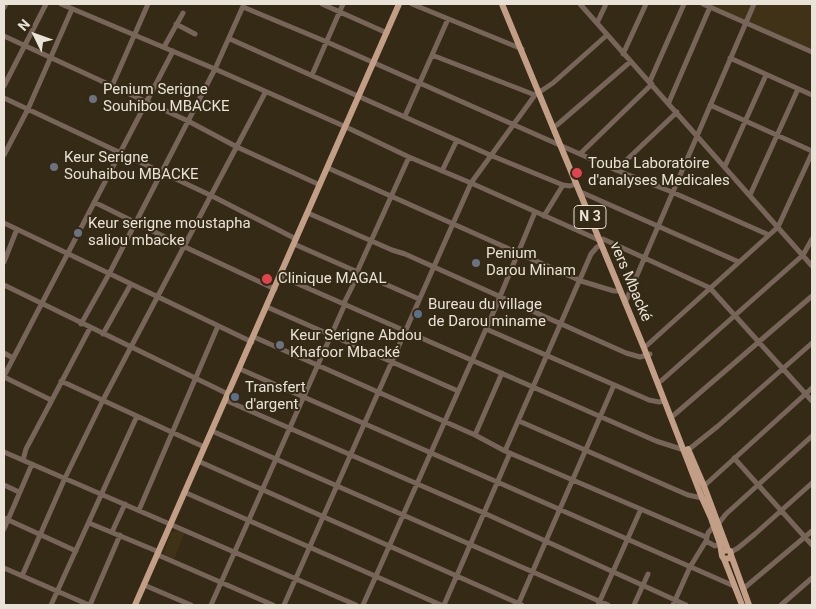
<!DOCTYPE html>
<meta charset="utf-8">
<style>
body{margin:0}
#map{position:relative;width:816px;height:609px;overflow:hidden;background:#342a15;font-family:Roboto,sans-serif}
canvas{display:block}
.frame{position:absolute;inset:0;border:5px solid #e9e2d6;pointer-events:none}
.north{position:absolute;left:10px;top:10px;width:50px;height:50px;-webkit-text-stroke:4px #342a15;paint-order:stroke;rotate:312deg;font-size:14px;font-weight:700;line-height:20px;text-align:center;color:#e9e2d6}
.north::after{content:'';display:block;margin:auto;width:18px;height:22px;background:#e9e2d6;clip-path:polygon(50% 0,100% 100%,50% 72%,0 100%)}
</style>
<div id="map">
<canvas width="816" height="609"></canvas>
<div class="frame"></div>
<div class="north">N</div>
</div>
<script>
const g = document.querySelector('canvas').getContext('2d');
g.lineJoin = 'round';
function paint(path, color) {
  g.fillStyle = color;
  g.fill(path, 'evenodd');
}
function toPath(rows) {
  const path = new Path2D();
  for (const r of rows) {
    path.moveTo(r[0], r[1]);
    for (let i = 2; i < r.length; i += 2) path.lineTo(r[i], r[i + 1]);
  }
  return path;
}
function stroke(path, color, width, dash) {
  g.strokeStyle = color;
  g.lineWidth = width;
  g.lineCap = dash ? 'butt' : 'round';
  g.setLineDash(dash || []);
  g.stroke(path);
}
function drawText(font, color, halo, rows, align = 'center') {
  g.font = font + ' Roboto,sans-serif';
  g.lineWidth = 4;
  g.setLineDash([]);
  g.textBaseline = 'middle';
  g.strokeStyle = halo;
  g.fillStyle = color;
  for (const [text, x, y, turn = 0] of rows) {
    g.save();
    g.translate(x, y);
    g.rotate((+turn || 0) * Math.PI / 180);
    g.textAlign = isNaN(turn) ? turn : align;
    if (halo) g.strokeText(text, 0, 0);
    g.fillText(text, 0, 0);
    g.restore();
  }
}
const built = toPath([
 [706,4,812,4,812,51],
 [178,529,185,532,174,559,163,554,171,533]
]);
const minor = toPath([
 [61,4,215,69,346,127,409,157,471,183,599,240],
 [322,4,387,33],
 [412,4,522,49],
 [580,4,812,266],
 [703,4,812,52],
 [243,7,327,42,616,170,672,192,769,235],
 [4,8,6,4],
 [597,23,606,4],
 [176,24,195,34],
 [4,36,188,121,237,147,320,185],
 [230,39,490,155,563,185,570,186,576,184],
 [164,47,183,13],
 [623,54,646,4],
 [432,55,535,95],
 [730,58,812,95],
 [312,75,343,4],
 [650,81,684,4],
 [4,86,46,4],
 [112,86,148,4],
 [4,98,212,196,296,239],
 [669,102,710,7],
 [710,105,812,151],
 [405,116,448,19],
 [557,125,630,62],
 [580,154,652,84],
 [4,155,28,109,72,9],
 [725,166,766,75],
 [328,168,581,281,614,291,620,291],
 [616,170,677,112],
 [442,171,457,140],
 [583,193,739,262],
 [750,195,798,89],
 [94,202,185,247,275,289],
 [308,213,392,250,405,254,626,353,640,357,650,354],
 [544,216,563,185],
 [4,223,252,342],
 [603,239,710,288,812,401],
 [294,244,419,299],
 [4,262,17,229],
 [357,272,409,157],
 [280,276,656,441,684,450],
 [4,285,228,394],
 [344,303,359,273],
 [625,303,754,4],
 [267,307,458,391],
 [81,324,109,274,215,69,244,4],
 [486,329,649,400,659,402,664,401],
 [103,334,131,284],
 [254,337,475,435,505,451,706,537],
 [644,348,778,227,812,153],
 [4,353,13,358],
 [240,369,734,586],
 [4,376,173,51],
 [4,377,51,400],
 [61,381,204,447],
 [661,381,803,255,812,239],
 [225,400,484,513,686,605],
 [674,415,812,296],
 [519,421,674,489,688,495,702,498],
 [212,431,608,605],
 [475,435,502,373],
 [688,450,718,426,812,343],
 [505,451,591,254,597,247,601,245],
 [4,452,356,605],
 [734,458,812,545],
 [23,460,26,449,90,328],
 [198,461,522,605],
 [4,485,19,492],
 [704,486,812,388],
 [184,492,441,605],
 [139,510,218,326],
 [4,518,76,551],
 [89,523,159,552],
 [719,523,726,514,812,436],
 [4,529,32,464],
 [112,532,125,504],
 [706,541,715,546,720,544],
 [731,552,738,548,755,534,812,483],
 [158,555,273,605],
 [4,568,89,605],
 [22,576,65,478,103,400,265,93],
 [144,585,191,605],
 [743,589,812,531],
 [51,605,137,416],
 [90,605,120,535],
 [211,605,345,304],
 [284,605,471,183,535,95,553,83,607,35],
 [363,605,494,311,535,212],
 [444,605,510,453],
 [518,605,614,385],
 [598,605,641,509],
 [634,605,648,574],
 [673,605,690,567,706,541,708,533,714,526],
 [781,605,812,578]
]);
const major = toPath([
 [502,4,644,348,702,498,711,518,720,544,722,556,724,559,730,558,731,554,730,551,726,550,722,552],
 [688,449,704,486,728,550],
 [731,555,749,605],
 [724,559,742,605],
 [135,605,399,4]
]);
const markers = [
 [93,99,5,"#6b7280"],
 [54,167,5,"#6b7280"],
 [577,173,6,"#e0444e"],
 [78,233,5,"#6b7280"],
 [476,263,5,"#6b7280"],
 [267,279,6,"#e0444e"],
 [418,314,5,"#5c6f8a"],
 [280,345,5,"#6b7280"],
 [235,397,5,"#5c6f8a"]
];
const shields = [
 [590,217,32]
];
const shieldNames = [
 ["N 3",590,217]
];
const poiNames = [
 ["Penium Serigne",103,90],
 ["Souhibou MBACKE",103,107],
 ["Keur Serigne",64,158],
 ["Souhaibou MBACKE",64,175],
 ["Touba Laboratoire",588,164],
 ["d'analyses Medicales",588,181],
 ["Keur serigne moustapha",88,224],
 ["saliou mbacke",88,241],
 ["Penium",486,254],
 ["Darou Minam",486,271],
 ["Clinique MAGAL",278,279],
 ["Bureau du village",428,305],
 ["de Darou miname",428,322],
 ["Keur Serigne Abdou",290,336],
 ["Khafoor Mbacké",290,353],
 ["Transfert",245,388],
 ["d'argent",245,405]
];
const streetNames = [
 ["vers Mbacké",630,282,67]
];
paint(built, '#3f3216');
stroke(minor, '#77655a', 5);
stroke(major, '#c39e86', 6);
for (const [x, y, r, color] of markers) {
  const dot = new Path2D();
  dot.arc(x, y, r, 0, 2 * Math.PI);
  g.fillStyle = color;
  g.fill(dot);
  stroke(dot, '#342a15', 2);
}
for (const [x, y, w] of shields) {
  const box = new Path2D();
  box.roundRect(x - w / 2, y - 11.5, w, 23, 4);
  g.fillStyle = '#342a15';
  g.fill(box);
  stroke(box, '#e9e2d6', 1);
}
drawText('bold 14px', '#e9e2d6', null, shieldNames);
drawText('15px', '#e9e2d6', '#342a15', poiNames, 'left');
drawText('15px', '#e9e2d6', '#342a15', streetNames);
</script>
